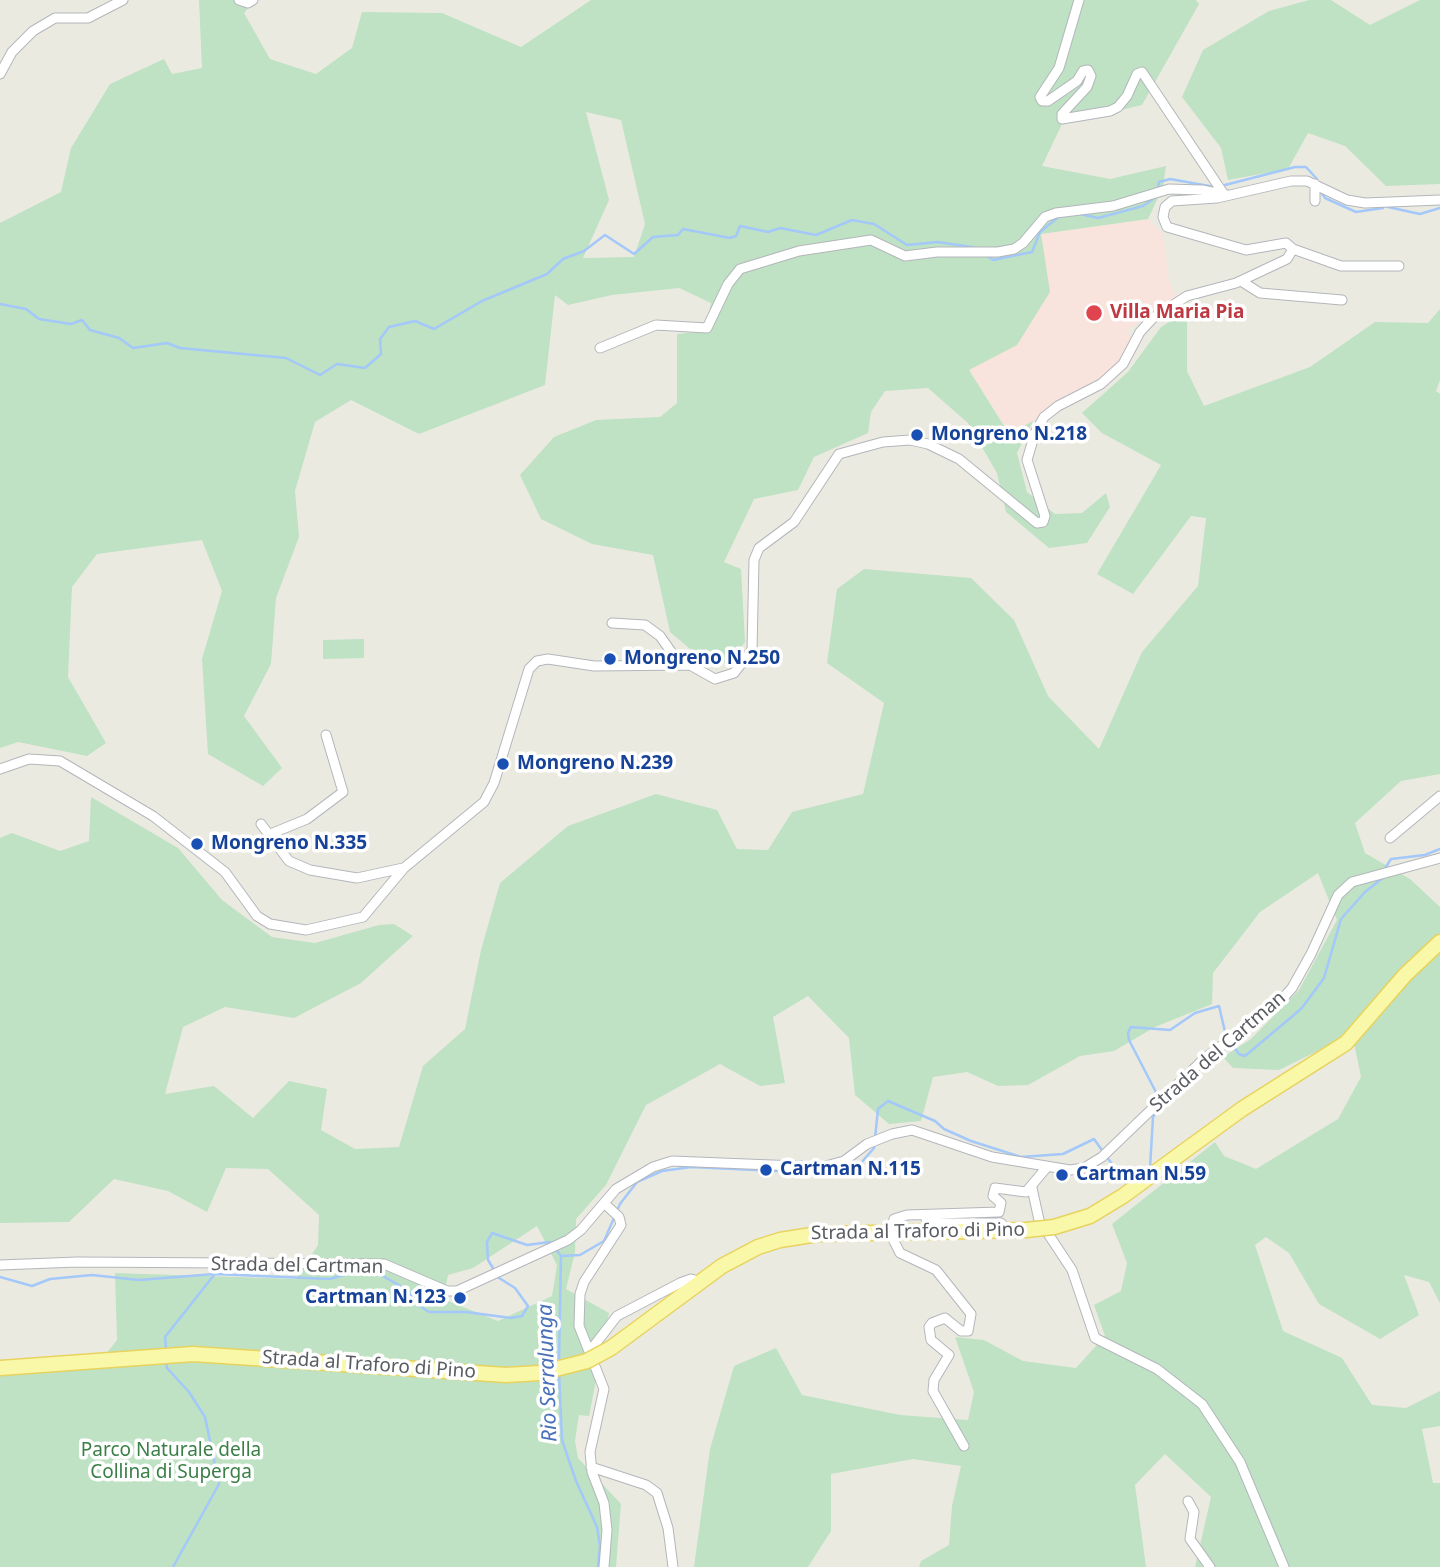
<!DOCTYPE html>
<style>
body{margin:0}
canvas{display:block;background:#ebeae1}
</style>
<canvas width="1440" height="1567"></canvas>
<script>
const g = document.querySelector('canvas').getContext('2d');
g.lineJoin = 'round';
function paint(path, color) {
  g.fillStyle = color;
  g.fill(path, 'evenodd');
}
function toPath(rows) {
  const path = new Path2D();
  for (const r of rows) {
    path.moveTo(r[0], r[1]);
    for (let i = 2; i < r.length; i += 2) path.lineTo(r[i], r[i + 1]);
  }
  return path;
}
function stroke(path, color, width, dash) {
  g.strokeStyle = color;
  g.lineWidth = width;
  g.lineCap = dash ? 'butt' : 'round';
  g.setLineDash(dash || []);
  g.stroke(path);
}
function drawText(font, color, halo, rows, align = 'center') {
  g.font = font + ' "Noto Sans",sans-serif';
  g.lineWidth = 7;
  g.setLineDash([]);
  g.textBaseline = 'middle';
  g.strokeStyle = halo;
  g.fillStyle = color;
  for (const [text, x, y, turn = 0] of rows) {
    g.save();
    g.translate(x, y);
    g.rotate((+turn || 0) * Math.PI / 180);
    g.textAlign = isNaN(turn) ? turn : align;
    if (halo) g.strokeText(text, 0, 0);
    g.fillText(text, 0, 0);
    g.restore();
  }
}
const medical = toPath([
 [1148,219,1163,234,1169,282,1177,297,1127,330,1132,340,1117,366,1088,388,1054,402,1033,421,1010,434,969,370,1017,345,1041,234]
]);
const green = toPath([
 [199,0,255,0,244,13,270,59,316,74,352,48,362,12,442,13,521,47,591,0,1196,0,1199,4,1142,105,1062,124,1042,166,1110,179,1166,166,1163,187,1148,219,1041,234,1050,292,1017,345,969,370,1009,434,1033,421,1017,453,1027,492,1055,514,1082,513,1106,493,1110,507,1087,543,1049,548,1006,512,997,473,968,423,928,388,885,391,871,412,868,433,814,457,798,490,754,499,724,562,741,569,745,642,730,662,708,664,670,632,653,555,592,544,541,519,520,475,554,437,596,420,660,417,677,403,677,334,705,331,711,303,679,288,612,295,568,305,555,295,545,385,419,434,351,400,315,422,295,491,299,537,276,598,271,664,244,716,282,768,263,786,208,754,202,659,222,591,202,540,97,554,72,587,68,677,106,743,87,756,18,742,0,748,0,223,61,192,71,148,110,84,164,59,172,74,202,68],
 [586,112,621,120,645,224,634,257,583,258,609,200],
 [1309,0,1331,0,1370,25,1420,0,1440,0,1440,184,1386,186,1345,146,1308,133,1288,169,1228,180,1221,148,1182,97,1203,50,1269,11],
 [1440,309,1440,380,1436,391,1440,394,1440,774,1401,781,1355,823,1365,853,1410,879,1440,907,1440,933,1405,965,1336,1042,1279,1070,1233,1068,1223,1057,1251,1039,1299,990,1337,920,1318,873,1260,912,1213,973,1212,1004,1155,1027,1114,1051,1080,1056,1028,1085,998,1086,967,1072,933,1077,921,1121,889,1124,855,1095,849,1038,808,996,773,1017,785,1083,760,1086,720,1064,646,1105,606,1185,576,1219,575,1252,566,1289,609,1313,589,1416,579,1415,575,1441,578,1458,621,1504,616,1567,0,1567,0,1371,98,1364,117,1340,115,1273,296,1279,318,1245,319,1215,268,1169,226,1168,207,1212,168,1191,114,1179,69,1222,0,1223,0,838,12,833,60,851,89,841,91,797,178,848,222,900,272,937,315,943,379,925,394,924,413,936,361,983,294,1018,225,1007,183,1027,165,1094,214,1086,253,1118,289,1081,327,1089,321,1130,355,1149,399,1147,423,1066,465,1029,481,950,500,883,568,826,656,794,717,810,737,849,768,850,792,812,863,794,884,703,827,663,837,589,864,569,971,578,1014,620,1048,696,1099,749,1142,652,1198,586,1206,518,1191,516,1133,594,1097,574,1161,465,1102,433,1082,413,1128,372,1161,327,1187,311,1187,371,1204,406,1310,367,1375,322,1428,323],
 [537,1226,557,1265,552,1296,498,1321,443,1299,448,1275,473,1268],
 [364,639,364,658,323,659,323,640],
 [1440,951,1440,1303,1429,1282,1404,1275,1419,1315,1380,1339,1319,1304,1289,1253,1266,1237,1255,1245,1283,1331,1342,1358,1372,1405,1406,1408,1440,1391,1440,1426,1422,1429,1433,1483,1440,1483,1440,1567,1195,1567,1211,1497,1165,1454,1135,1485,1146,1567,919,1567,921,1561,949,1545,952,1506,961,1466,913,1459,831,1474,831,1531,808,1567,694,1567,710,1449,734,1366,776,1348,802,1395,900,1415,968,1420,974,1392,955,1337,984,1340,1023,1361,1076,1368,1105,1336,1094,1305,1121,1291,1127,1263,1112,1224,1215,1142,1224,1156,1256,1169,1338,1119,1361,1077,1354,1043,1388,1002]
]);
const stream = toPath([
 [1225,185,1295,167,1306,167,1317,179],
 [1158,188,1159,182,1170,179,1215,187],
 [1321,192,1325,198,1356,212,1383,208],
 [1388,207,1420,214,1440,208],
 [1080,214,1098,218,1143,206,1156,197],
 [985,254,993,260,1032,252,1040,232,1061,215],
 [0,304,26,309,39,319,71,324,82,320,90,330,119,338,133,348,167,343,180,348,286,358,320,375,337,364,365,368,381,354,380,339,389,327,415,321,434,329,482,301,547,274,563,259,584,251,605,235,634,254,653,237,678,235,683,229,730,238,736,236,740,226,768,232,780,228,816,235,852,220,874,224,907,245,938,242,978,248],
 [1384,870,1391,859,1425,855,1440,849],
 [1159,1098,1129,1040,1128,1033,1131,1027,1170,1030,1195,1013,1219,1006,1226,1036,1239,1054,1245,1056,1301,1009,1324,978,1341,919,1365,892,1384,877],
 [1150,1168,1153,1117,1162,1104],
 [561,1256,580,1255,604,1241,620,1204,637,1182,662,1171,691,1167,840,1174,854,1171,874,1148,878,1109,888,1101,935,1121,944,1129,971,1141,1021,1157,1063,1154,1094,1139,1127,1185],
 [0,1277,32,1286,50,1279,92,1275,139,1280,215,1274,330,1279,360,1270,376,1272,407,1290,418,1305,429,1312,466,1312,511,1318,522,1316,528,1306,515,1288,499,1278,488,1260,487,1242,492,1233,527,1245,550,1242,561,1256],
 [166,1349,165,1337,214,1275],
 [166,1359,167,1368,189,1392,205,1417,219,1484,173,1567],
 [559,1362,561,1256],
 [559,1372,562,1440,576,1481,597,1527,600,1546,598,1567]
]);
const minor = toPath([
 [239,0,248,3,253,0],
 [1079,0,1059,68,1040,97,1042,101,1048,101,1077,81,1083,71,1088,70,1091,76,1087,87,1062,114,1062,119,1110,111,1118,107,1127,96,1137,74,1142,72,1223,193],
 [0,74,12,52,33,31,55,18,88,18,123,0],
 [1315,184,1315,201],
 [1293,249,1341,266,1399,266],
 [1241,281,1260,293,1342,300],
 [600,348,656,325,707,328,728,284,740,269,799,251,871,240,905,256,937,252,998,252,1014,249,1023,243,1045,217,1056,213,1113,206,1169,189,1202,190,1227,195],
 [612,623,645,625,660,636,672,653],
 [0,769,29,759,60,761,153,816,225,872,257,916,270,924,306,930,363,917,404,868,484,802,494,783,529,669,537,661,548,659,594,666,690,665,715,679,734,673,752,650,754,560,759,548,794,522,839,454,883,442,910,440,928,444,959,459,1037,523,1043,522,1045,516,1027,460,1035,433,1044,417,1058,406,1101,384,1123,364,1140,332,1153,318,1187,296,1236,283,1287,259,1293,249,1286,243,1246,250,1167,227,1163,217,1165,207,1172,201,1217,198,1291,181,1307,181,1347,200,1365,203,1440,200],
 [261,824,289,861,310,870,357,878,403,868],
 [268,835,307,819,343,792,326,735],
 [1390,838,1440,796],
 [1032,1188,1039,1220,1072,1270,1095,1338,1157,1369,1202,1404,1240,1462,1284,1567],
 [926,1219,943,1223,1001,1223,1008,1231],
 [893,1224,894,1219,907,1215,999,1212,1001,1203,993,1196,995,1188,1026,1192,1047,1167],
 [894,1241,900,1253,936,1270,971,1314,968,1331,961,1331,945,1318,932,1323,929,1327,931,1340,949,1355,934,1380,933,1391,964,1446],
 [0,1265,77,1262,384,1264,447,1291,457,1291,568,1240,581,1230,616,1189,653,1167,672,1161,822,1167,844,1161,867,1144,892,1134,912,1130,992,1157,1070,1170,1084,1168,1102,1157,1205,1058,1276,1006,1292,988,1311,954,1338,895,1352,882,1440,858],
 [588,1348,593,1347,617,1316,680,1283,691,1279,701,1282],
 [591,1467,646,1485,657,1493,668,1528,673,1567],
 [1188,1501,1194,1512,1190,1539,1210,1567],
 [604,1567,607,1530,604,1503,592,1472,590,1452,604,1389,579,1326,580,1294,584,1282,621,1225,619,1217,605,1204]
]);
const primary = toPath([
 [1183,1152,1242,1109,1346,1043,1405,975,1440,942],
 [611,1348,722,1266,758,1247,780,1240,818,1234,1026,1230],
 [0,1368,193,1354,506,1375,540,1373]
]);
const minorBridge = toPath([
 [893,1224,894,1241]
]);
const primaryBridge = toPath([
 [1026,1230,1054,1227,1090,1216,1123,1196,1183,1152],
 [540,1373,587,1361,611,1348]
]);
const markers = [
 [1094,313,9,"#e0444e"],
 [917,435,7,"#1a4fb4"],
 [610,659,7,"#1a4fb4"],
 [503,764,7,"#1a4fb4"],
 [197,844,7,"#1a4fb4"],
 [766,1170,7,"#1a4fb4"],
 [1062,1175,7,"#1a4fb4"],
 [460,1298,7,"#1a4fb4"]
];
const healthNames = [
 ["Villa Maria Pia",1110,313]
];
const transitNames = [
 ["Mongreno N.218",931,435],
 ["Mongreno N.250",624,659],
 ["Mongreno N.239",517,764],
 ["Mongreno N.335",211,844],
 ["Cartman N.115",780,1170],
 ["Cartman N.59",1076,1175],
 ["Cartman N.123",446,1298,"right"]
];
const streetNames = [
 ["Strada del Cartman",1218,1052,-41],
 ["Strada al Traforo di Pino",918,1232,-1],
 ["Strada del Cartman",297,1266,1],
 ["Strada al Traforo di Pino",369,1365,4]
];
const parkNames = [
 ["Parco Naturale della",171,1451],
 ["Collina di Superga",171,1473]
];
const waterNames = [
 ["Rio Serralunga",548,1373,-92]
];
paint(medical, '#f9e3dd');
paint(green, '#bee2c3');
stroke(stream, '#a3c8f9', 2.5);
stroke(minor, '#b3b6bb', 11);
stroke(primary, '#e7d35e', 17);
stroke(minor, '#fff', 9);
stroke(primary, '#f9f7a8', 14);
stroke(minorBridge, '#b3b6bb', 11, []);
stroke(primaryBridge, '#e7d35e', 17, []);
stroke(minorBridge, '#fff', 9);
stroke(primaryBridge, '#f9f7a8', 14);
for (const [x, y, r, color] of markers) {
  const dot = new Path2D();
  dot.arc(x, y, r, 0, 2 * Math.PI);
  g.fillStyle = color;
  g.fill(dot);
  stroke(dot, '#fff', 2.5);
}
drawText('bold 19px', '#be3a42', '#fff', healthNames, 'left');
drawText('bold 19px', '#164399', '#fff', transitNames, 'left');
drawText('19px', '#595c61', '#fff', streetNames);
drawText('19px', '#3a7f46', '#fff', parkNames);
drawText('italic 21px', '#4971b9', '#fff', waterNames);
</script>
